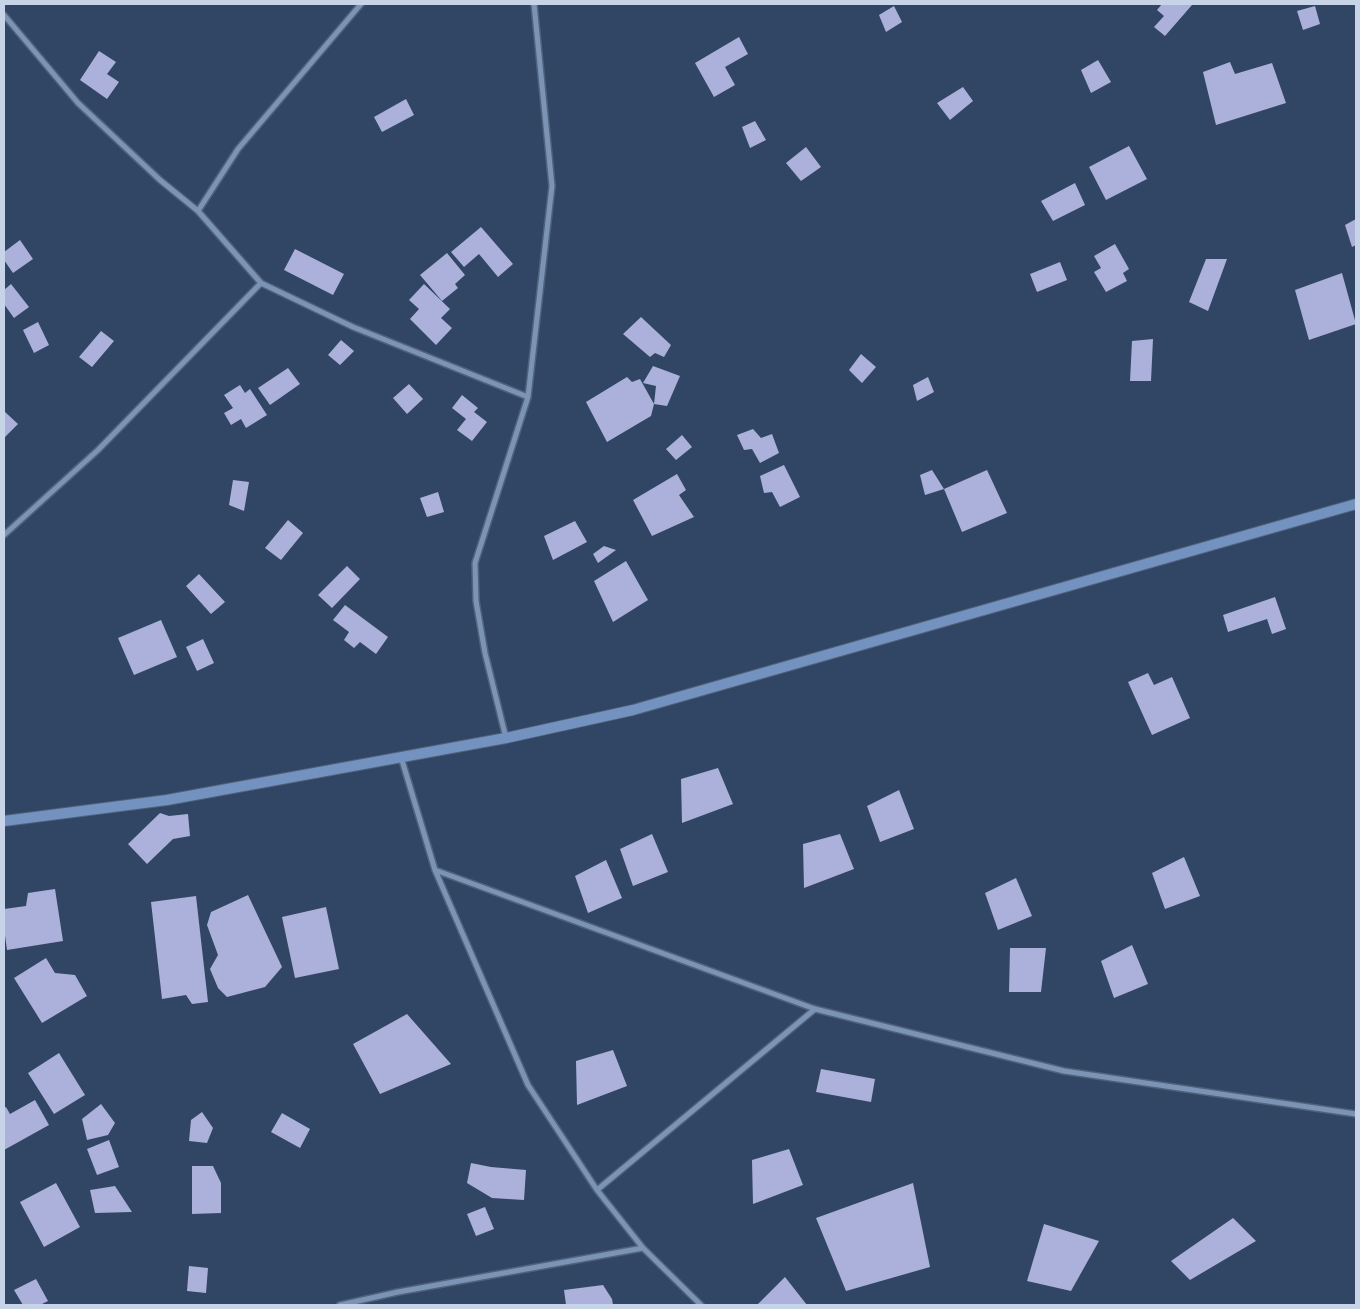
<!DOCTYPE html>
<style>
body{margin:0}
#map{position:relative;width:1360px;height:1309px;overflow:hidden;background:#314664;font-family:Karla,sans-serif}
canvas{display:block}
.frame{position:absolute;inset:0;border:5px solid #c7d4e7;pointer-events:none}
</style>
<div id="map">
<canvas width="1360" height="1309"></canvas>
<div class="frame"></div>
</div>
<script>
const g = document.querySelector('canvas').getContext('2d');
g.lineJoin = 'round';
function paint(path, color) {
  g.fillStyle = color;
  g.fill(path, 'evenodd');
}
function toPath(rows) {
  const path = new Path2D();
  for (const r of rows) {
    path.moveTo(r[0], r[1]);
    for (let i = 2; i < r.length; i += 2) path.lineTo(r[i], r[i + 1]);
  }
  return path;
}
function stroke(path, color, width, dash) {
  g.strokeStyle = color;
  g.lineWidth = width;
  g.lineCap = dash ? 'butt' : 'round';
  g.setLineDash(dash || []);
  g.stroke(path);
}
const building = toPath([
 [1162,4,1191,4,1192,5,1165,36,1154,27,1164,16,1157,10],
 [894,6,902,22,886,32,879,15],
 [1315,6,1320,24,1303,30,1297,11],
 [739,37,748,54,725,67,735,85,714,97,695,63],
 [99,51,116,62,107,74,119,82,107,99,80,80],
 [1098,60,1111,82,1091,93,1081,70],
 [1230,62,1235,74,1272,63,1286,103,1216,125,1203,72],
 [963,87,973,101,950,120,937,103],
 [406,99,414,115,382,132,374,117],
 [755,121,766,140,750,148,742,127],
 [1129,146,1147,179,1106,200,1089,167],
 [806,147,821,167,801,181,786,163],
 [1075,183,1085,205,1053,221,1041,201],
 [1356,219,1356,245,1352,247,1345,225],
 [481,227,513,264,498,277,479,254,464,267,451,252],
 [20,240,33,259,13,273,4,260,4,252],
 [1115,244,1129,269,1123,273,1127,281,1106,292,1094,272,1101,268,1094,256],
 [295,249,344,274,333,295,284,270],
 [447,253,465,275,455,284,458,288,442,301,420,275],
 [1206,259,1227,259,1208,311,1189,302],
 [1060,262,1067,280,1037,292,1030,274],
 [1342,273,1356,324,1309,340,1295,290],
 [11,284,29,307,14,318,4,304,4,290],
 [424,284,450,309,441,318,452,328,436,345,410,319,419,309,409,300],
 [641,317,671,345,664,357,655,353,650,357,623,334],
 [38,322,49,345,34,353,23,330],
 [101,331,114,341,92,367,79,357],
 [1153,339,1151,381,1130,381,1132,341],
 [341,340,354,351,340,365,328,355],
 [861,354,876,367,862,383,849,370],
 [653,366,680,376,667,406,654,404,656,386,643,383],
 [288,368,300,384,270,405,258,388],
 [627,377,632,382,640,379,654,404,651,416,607,442,586,402],
 [928,377,934,392,917,401,913,385],
 [409,384,423,399,407,414,393,398],
 [240,385,245,393,250,389,267,415,246,428,241,419,231,425,224,413,233,408,224,395],
 [462,395,478,408,474,412,487,422,472,441,457,430,466,419,452,408],
 [4,411,18,424,5,437,4,436],
 [753,429,761,438,772,434,779,453,760,463,752,449,744,450,737,435],
 [682,435,692,447,676,460,666,449],
 [784,465,800,497,780,507,772,492,764,493,760,476],
 [932,470,944,489,925,495,920,475],
 [987,470,1007,513,962,532,944,489],
 [677,474,686,490,679,495,694,517,652,536,633,500],
 [233,480,249,482,244,511,229,505],
 [438,492,444,512,427,517,420,498],
 [288,520,303,533,281,560,265,548],
 [575,521,587,542,553,560,544,536],
 [604,546,616,550,598,563,593,554],
 [626,561,648,600,613,622,594,581],
 [347,566,360,579,332,608,318,595],
 [199,574,225,602,211,614,186,586],
 [1275,597,1286,629,1272,634,1267,619,1228,632,1223,615],
 [345,605,388,637,376,654,360,642,354,648,344,640,349,632,333,620],
 [161,620,177,657,134,675,118,638],
 [203,639,214,663,197,671,186,647],
 [1148,673,1154,685,1172,677,1190,718,1152,735,1128,682],
 [718,768,733,804,682,823,681,779],
 [899,790,914,829,880,842,867,806],
 [160,813,169,816,188,814,190,836,173,839,147,864,128,844],
 [652,834,668,872,633,886,620,849],
 [840,834,854,869,804,888,803,844],
 [1184,857,1200,896,1165,909,1152,873],
 [606,860,622,898,588,913,575,876],
 [1016,878,1032,916,998,930,985,893],
 [55,889,63,941,7,950,4,928,4,909,26,906,28,893],
 [248,895,282,967,265,987,227,997,218,988,210,969,218,955,207,925,211,912],
 [196,896,208,1002,192,1004,186,995,162,999,151,902],
 [326,907,339,969,295,978,282,917],
 [1132,945,1148,984,1114,998,1101,961],
 [1010,948,1046,948,1041,992,1009,992],
 [46,958,55,973,75,975,87,996,42,1023,14,978],
 [407,1014,451,1064,380,1094,353,1044],
 [613,1050,627,1086,577,1105,576,1061],
 [59,1053,85,1095,54,1114,28,1073],
 [821,1069,875,1079,871,1102,816,1092],
 [35,1100,49,1125,4,1150,4,1108,6,1107,10,1114],
 [101,1104,115,1123,108,1135,87,1140,82,1119],
 [202,1112,213,1128,207,1143,189,1141,191,1120],
 [282,1113,310,1129,300,1148,271,1132],
 [109,1140,119,1167,97,1175,87,1149],
 [789,1149,803,1185,753,1204,752,1160],
 [471,1163,491,1167,526,1170,524,1200,492,1198,467,1183],
 [192,1166,213,1166,221,1183,221,1213,192,1214],
 [56,1183,80,1227,44,1247,20,1202],
 [913,1183,930,1267,846,1291,816,1218],
 [115,1186,132,1212,95,1213,90,1190],
 [485,1207,494,1229,476,1236,467,1214],
 [1233,1218,1256,1241,1190,1280,1171,1261],
 [1044,1224,1099,1241,1071,1291,1027,1281],
 [189,1266,208,1268,206,1293,187,1291],
 [785,1277,807,1305,757,1305],
 [36,1279,48,1301,40,1305,23,1305,14,1290],
 [603,1285,612,1299,613,1305,566,1305,564,1290]
]);
const street = toPath([
 [4,15,78,103,160,180,198,211,261,283,353,327,528,397],
 [198,211,238,149,361,4],
 [4,535,98,450,261,283],
 [506,738,485,653,476,601,475,563,528,397,552,186,534,4],
 [401,757,435,870,528,1085,597,1190,643,1248,701,1305],
 [435,870,815,1009,1064,1071,1356,1114],
 [597,1190,815,1009],
 [340,1305,398,1292,643,1248]
]);
const secondary = toPath([
 [4,821,167,800,506,738,633,710,1356,504]
]);
paint(building, '#abb1da');
stroke(street, '#50627b', 8);
stroke(secondary, '#50627b', 12);
stroke(street, '#7b93b5', 5);
stroke(secondary, '#7492bf', 10);
</script>
